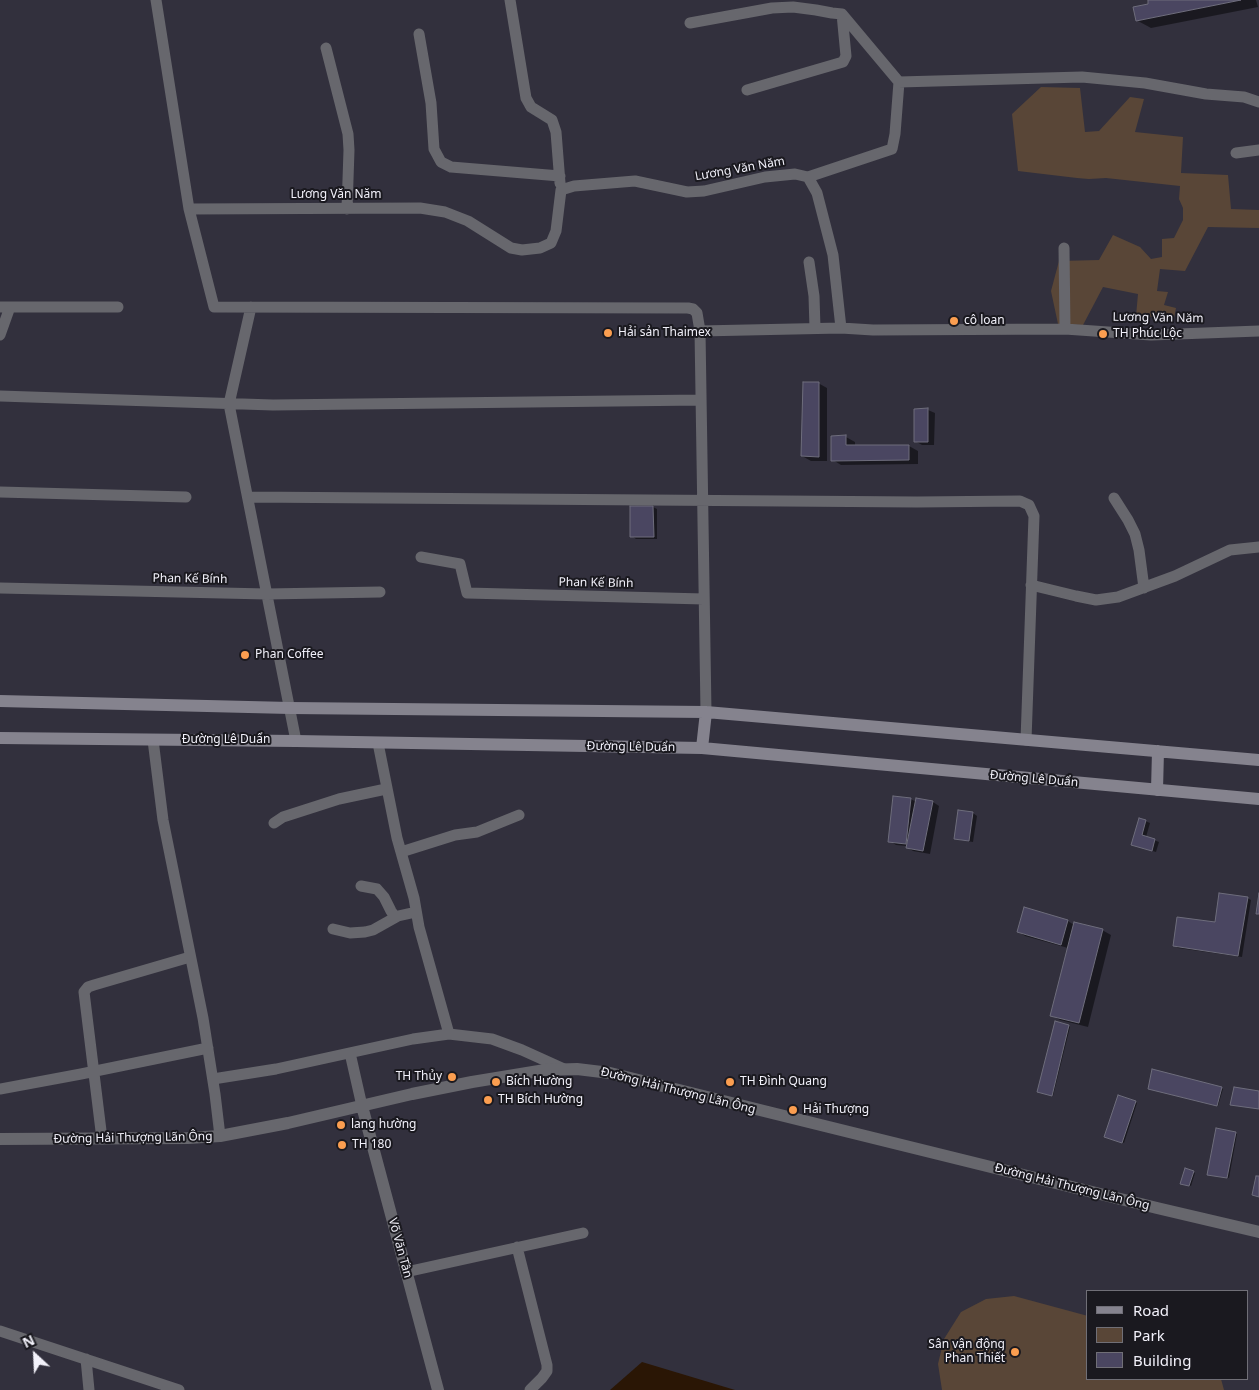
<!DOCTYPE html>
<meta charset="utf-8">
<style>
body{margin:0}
#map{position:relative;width:1259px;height:1390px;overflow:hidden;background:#32303d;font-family:"Noto Sans",sans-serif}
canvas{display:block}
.legend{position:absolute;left:1086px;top:1290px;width:162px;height:90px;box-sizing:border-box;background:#1a191f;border:1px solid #706f77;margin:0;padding:6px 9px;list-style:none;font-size:15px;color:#f2f1fa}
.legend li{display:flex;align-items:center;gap:10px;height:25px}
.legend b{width:25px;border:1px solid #706f77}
.north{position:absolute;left:10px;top:1330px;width:50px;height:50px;-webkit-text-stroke:4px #1a191f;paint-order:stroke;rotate:335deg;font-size:14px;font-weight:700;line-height:20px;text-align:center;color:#f2f1fa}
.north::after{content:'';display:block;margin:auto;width:18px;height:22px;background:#f2f1fa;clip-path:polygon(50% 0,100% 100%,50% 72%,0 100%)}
</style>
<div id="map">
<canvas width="1259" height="1390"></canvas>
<ul class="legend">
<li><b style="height:6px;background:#85838e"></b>Road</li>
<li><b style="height:14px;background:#594637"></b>Park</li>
<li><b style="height:14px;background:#4a4661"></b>Building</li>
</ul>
<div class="north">N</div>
</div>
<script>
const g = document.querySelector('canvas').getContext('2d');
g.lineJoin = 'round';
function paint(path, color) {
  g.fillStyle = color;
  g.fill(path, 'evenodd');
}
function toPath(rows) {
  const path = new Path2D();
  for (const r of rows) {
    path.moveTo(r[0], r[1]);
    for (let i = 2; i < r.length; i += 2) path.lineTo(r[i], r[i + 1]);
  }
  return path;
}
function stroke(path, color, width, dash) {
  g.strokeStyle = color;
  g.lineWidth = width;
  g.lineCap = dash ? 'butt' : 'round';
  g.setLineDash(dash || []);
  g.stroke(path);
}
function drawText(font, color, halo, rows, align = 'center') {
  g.font = font + ' "Noto Sans",sans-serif';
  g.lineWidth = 4;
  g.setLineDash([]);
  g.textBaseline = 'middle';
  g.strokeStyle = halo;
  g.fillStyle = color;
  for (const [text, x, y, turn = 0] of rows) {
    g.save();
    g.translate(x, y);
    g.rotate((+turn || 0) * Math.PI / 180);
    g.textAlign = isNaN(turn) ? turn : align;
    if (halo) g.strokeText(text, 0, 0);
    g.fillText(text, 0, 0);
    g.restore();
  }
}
const green = toPath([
 [1041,87,1080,88,1085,132,1099,131,1130,97,1144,99,1135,132,1183,137,1181,173,1228,175,1231,209,1259,210,1259,228,1208,227,1185,271,1160,269,1157,291,1168,292,1164,305,1176,308,1174,318,1136,316,1138,294,1103,287,1083,325,1058,324,1051,291,1059,261,1099,260,1113,235,1140,247,1151,259,1162,257,1162,239,1174,238,1183,220,1183,208,1179,199,1180,186,1106,178,1089,179,1077,178,1018,171,1012,114],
 [1014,1296,1088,1316,1088,1379,1221,1379,1224,1390,942,1390,938,1364,944,1339,961,1312,986,1299]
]);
const water = toPath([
 [642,1362,735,1390,610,1390]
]);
const shadow = toPath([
 [1149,0,1256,0,1258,7,1151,28,1138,21,1150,5],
 [818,383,827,388,827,461,811,461,802,456],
 [915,410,928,410,935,413,934,445,922,445,915,441],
 [832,437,846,437,855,442,855,446,909,446,918,451,918,464,841,465,833,460],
 [653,507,657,509,657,539,636,539,632,536],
 [911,799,916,802,917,799,933,802,939,806,930,854,913,851,907,847,907,846,896,845,890,841],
 [973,813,977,816,973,842,960,840,956,838],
 [1140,819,1150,823,1146,837,1159,842,1156,852,1132,845],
 [1247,898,1251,900,1242,957,1178,948,1174,945,1216,923],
 [1068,921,1074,925,1102,930,1111,935,1088,1027,1060,1020,1051,1015,1068,948,1025,936,1019,932],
 [1069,1026,1070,1027,1053,1096,1040,1092],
 [1221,1088,1223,1089,1218,1106,1151,1089],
 [1135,1102,1137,1103,1124,1143,1107,1138],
 [1235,1133,1237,1134,1229,1178,1210,1175],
 [1186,1170,1195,1173,1191,1186,1183,1184]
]);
const building = toPath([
 [1148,0,1241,0,1136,21,1133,7,1148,4,1148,0],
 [803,382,819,382,819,457,801,456,803,382],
 [928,408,928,442,914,442,914,409,928,408],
 [846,435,846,445,909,445,909,460,831,461,831,436,846,435],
 [630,506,653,506,654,537,630,537,630,506],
 [893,796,911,798,906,844,888,842,893,796],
 [916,798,933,801,923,851,906,848,916,798],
 [958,810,973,812,969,841,954,839,958,810],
 [1139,818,1146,820,1142,835,1155,839,1152,851,1131,845,1139,818],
 [1219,893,1248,897,1238,956,1173,946,1177,917,1215,922,1219,893],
 [1259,893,1259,914,1256,914,1259,893],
 [1024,907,1068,920,1061,945,1017,932,1024,907],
 [1074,922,1103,929,1079,1023,1050,1016,1074,922],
 [1055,1021,1069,1025,1052,1096,1037,1092,1055,1021],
 [1152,1069,1222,1087,1217,1106,1148,1089,1152,1069],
 [1234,1087,1259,1091,1259,1109,1230,1105,1234,1087],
 [1118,1095,1136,1101,1122,1143,1104,1137,1118,1095],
 [1216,1128,1236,1132,1227,1178,1207,1175,1216,1128],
 [1185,1168,1194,1171,1189,1186,1180,1184,1185,1168],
 [1256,1176,1259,1176,1259,1197,1252,1195,1256,1176]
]);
const minor = toPath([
 [156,0,189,209,214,307,688,308,693,309,697,313,700,331,706,712],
 [510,0,526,98,531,107,552,120,556,132,560,183],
 [690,23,772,8,793,7,816,10,832,13,842,14,899,82,1082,77,1145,83,1206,94,1244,97,1259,102],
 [419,34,431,103,434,149,441,162,451,167,560,176],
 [326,48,348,134,349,150,347,209],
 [747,90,843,62,846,56,842,14],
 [1236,153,1259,150],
 [808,177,892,149,895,134,899,82],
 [189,209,420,208,445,212,468,221,511,248,522,250,540,248,551,243,556,231,561,190,574,186,635,181,687,192,704,191,765,177,795,174,808,177,817,193,833,255,841,328,873,330,1065,329,1151,335,1259,331],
 [1064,248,1065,329],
 [809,262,814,296,815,328],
 [0,307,118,307],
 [251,307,229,404,296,741],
 [700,331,841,328],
 [0,335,10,307],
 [0,396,273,405,701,400],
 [0,492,186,497],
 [248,497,917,502,1020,501,1029,505,1034,516,1026,740],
 [1114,498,1128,520,1135,534,1139,550,1144,588],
 [421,557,460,564,467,593,704,599],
 [1031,585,1076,596,1096,600,1118,597,1175,576,1230,550,1259,547],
 [0,588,267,594,380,592],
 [153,740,163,820,203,1018,215,1094,220,1136],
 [378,743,397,838,414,898,419,927,449,1034],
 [274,823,283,817,339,799,386,789],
 [401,852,455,835,477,832,519,815],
 [361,886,377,889,384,897,391,911,395,917],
 [333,929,350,933,365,932,373,930,398,916,416,912],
 [350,1053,362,1106],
 [213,1079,276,1069,413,1039,449,1034,492,1039,522,1050,564,1069],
 [0,1089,81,1074,208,1048],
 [102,1139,84,992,88,987,94,985,190,957],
 [517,1247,547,1365,547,1371,542,1378,530,1390],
 [406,1272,583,1233],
 [0,1331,179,1390],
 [86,1359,89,1390]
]);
const tertiary = toPath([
 [362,1106,438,1390],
 [0,1139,188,1138,220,1136,288,1123,412,1094,472,1082,545,1070,577,1069,610,1073,1157,1208,1259,1232]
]);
const secondary = toPath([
 [0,701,290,708,706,712,1259,760],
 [0,738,296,741,702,748,1259,799],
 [702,748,706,712],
 [1157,790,1158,751]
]);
const markers = [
 [954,321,5,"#fb9e50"],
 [608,333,5,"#fb9e50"],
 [1103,334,5,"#fb9e50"],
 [245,655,5,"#fb9e50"],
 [452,1077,5,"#fb9e50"],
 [496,1082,5,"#fb9e50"],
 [730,1082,5,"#fb9e50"],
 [488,1100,5,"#fb9e50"],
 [793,1110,5,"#fb9e50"],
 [341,1125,5,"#fb9e50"],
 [342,1145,5,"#fb9e50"],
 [1015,1352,5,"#fb9e50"]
];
const streetNames = [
 ["Lương Văn Năm",740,169,-10],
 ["Lương Văn Năm",336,195],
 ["Lương Văn Năm",1158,318,1],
 ["Phan Kế Bính",190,579,1],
 ["Phan Kế Bính",596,583,1],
 ["Đường Lê Duẩn",226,740],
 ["Đường Lê Duẩn",631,747,1],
 ["Đường Lê Duẩn",1034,779,5],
 ["Đường Hải Thượng Lãn Ông",678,1091,14],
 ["Đường Hải Thượng Lãn Ông",133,1138,-1],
 ["Đường Hải Thượng Lãn Ông",1072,1187,14],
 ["Võ Văn Tần",400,1248,75]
];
const poiNames = [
 ["cô loan",964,321],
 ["Hải sản Thaimex",618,333],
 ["TH Phúc Lộc",1113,334],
 ["Phan Coffee",255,655],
 ["TH Thủy",442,1077,"right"],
 ["Bích Hường",506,1082],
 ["TH Đình Quang",740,1082],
 ["TH Bích Hường",498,1100],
 ["Hải Thượng",803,1110],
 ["lang hường",351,1125],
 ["TH 180",352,1145],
 ["Sân vận động",1005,1345,"right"],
 ["Phan Thiết",1005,1359,"right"]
];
paint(green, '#594637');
paint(water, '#2a1605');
paint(shadow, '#0007');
paint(building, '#4a4661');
stroke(building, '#6e6d7c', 1);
stroke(minor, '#67676d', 11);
stroke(tertiary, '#67676d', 12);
stroke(secondary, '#85838e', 12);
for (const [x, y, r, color] of markers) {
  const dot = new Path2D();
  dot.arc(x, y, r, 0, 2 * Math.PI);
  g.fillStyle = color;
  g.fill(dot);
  stroke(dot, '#1a191f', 2);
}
drawText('12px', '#f2f1fa', '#1a191f', streetNames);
drawText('12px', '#f2f1fa', '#1a191f', poiNames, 'left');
</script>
